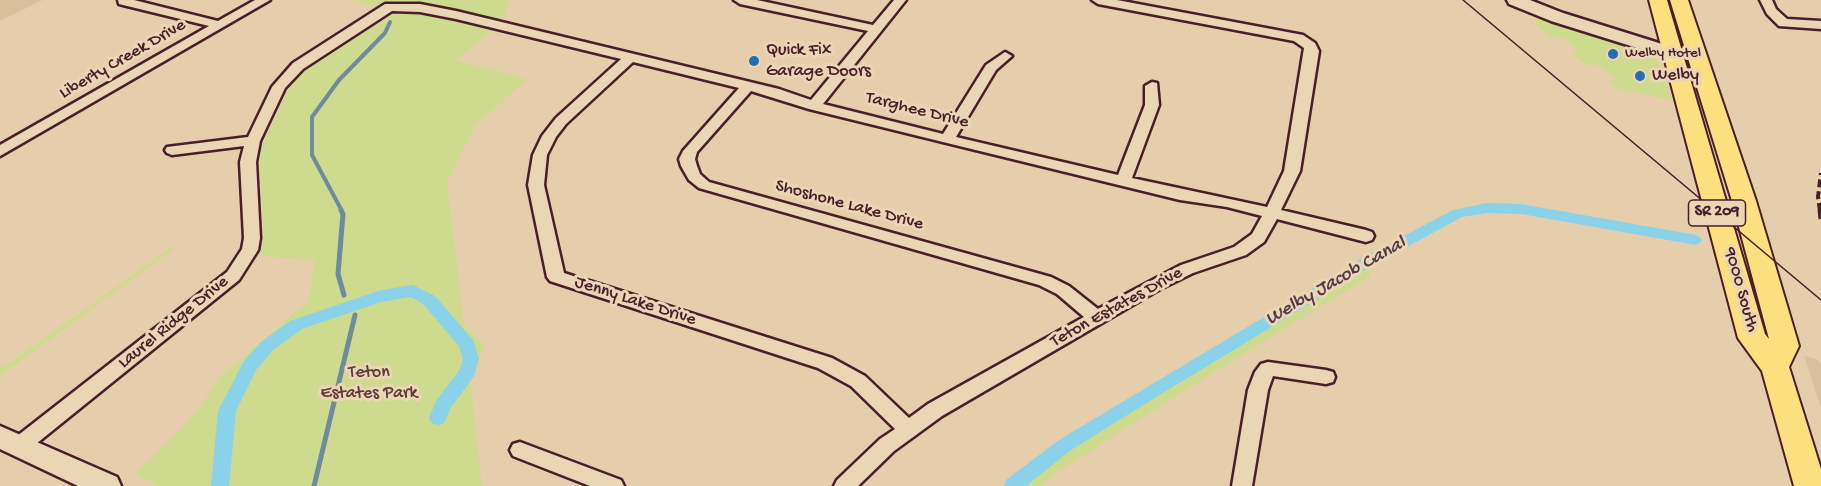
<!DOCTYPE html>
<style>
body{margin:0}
canvas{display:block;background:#e6ceac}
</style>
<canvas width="1821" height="486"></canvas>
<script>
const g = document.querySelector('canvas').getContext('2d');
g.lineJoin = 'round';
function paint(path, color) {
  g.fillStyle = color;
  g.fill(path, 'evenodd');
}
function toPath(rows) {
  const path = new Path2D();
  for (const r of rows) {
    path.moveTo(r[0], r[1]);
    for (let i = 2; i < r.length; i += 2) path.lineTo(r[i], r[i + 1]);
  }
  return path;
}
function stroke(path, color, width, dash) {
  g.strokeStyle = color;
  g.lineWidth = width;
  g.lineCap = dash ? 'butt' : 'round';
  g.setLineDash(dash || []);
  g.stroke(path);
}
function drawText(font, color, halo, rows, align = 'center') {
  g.font = font + ' "Gochi Hand",sans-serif';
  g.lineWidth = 6;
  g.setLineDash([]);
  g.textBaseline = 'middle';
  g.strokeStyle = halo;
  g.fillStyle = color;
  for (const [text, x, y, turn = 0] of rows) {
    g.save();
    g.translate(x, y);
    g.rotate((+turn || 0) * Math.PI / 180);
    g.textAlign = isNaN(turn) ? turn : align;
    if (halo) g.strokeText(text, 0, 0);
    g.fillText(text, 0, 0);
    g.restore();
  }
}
const built = toPath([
 [0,0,43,0,0,21],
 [1804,356,1816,359,1821,363,1821,408]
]);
const green = toPath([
 [353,0,510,0,502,20,415,1,392,1,373,7],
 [406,11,494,30,455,60,527,79,476,125,447,181,464,325,485,346,470,378,482,486,159,486,135,475,188,422,220,377,309,300,315,260,259,256,265,237,259,158,261,148,290,85,295,77,311,63,375,22,385,16],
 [1542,17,1651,55,1659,61,1672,100,1617,89,1608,81,1616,79,1597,65,1586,65,1571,53,1579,51,1562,37,1551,37,1536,25,1536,20],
 [170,248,174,249,0,376,0,365,4,367],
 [1371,255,1370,276,1206,377,1053,475,1041,486,1005,486,1035,460,1140,392]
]);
const streamFar1 = toPath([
 [342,211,312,155,312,117,339,80,385,33,390,22]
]);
const stream = toPath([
 [341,210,343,214,338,274,344,295],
 [314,486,355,315]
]);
const canal = toPath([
 [1487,203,1521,204,1696,235,1703,240,1696,245,1521,214,1487,213,1462,217,1374,265,1161,394,1071,450,1026,486,1004,486,1006,480,1059,440,1364,257,1453,210,1487,203],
 [413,285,435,296,473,340,479,359,474,376,450,409,444,423,438,425,432,423,429,418,436,401,460,369,463,359,459,346,423,304,411,297,381,302,302,329,273,350,256,370,236,411,229,486,211,486,218,411,244,361,261,342,290,321,381,290,413,285]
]);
const street = toPath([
 [118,0,134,0,218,21,255,0,270,0,0,156,0,145,209,26,119,4,118,0],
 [734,0,757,0,873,25,894,0,906,0,823,104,943,134,986,65,1005,52,1012,56,996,70,956,137,1118,175,1145,105,1145,86,1152,82,1157,83,1159,105,1132,178,1267,207,1284,171,1304,48,1294,41,1098,4,1092,0,1117,0,1303,35,1315,43,1319,51,1300,171,1281,210,1366,230,1372,232,1374,236,1372,240,1366,242,1277,219,1264,242,1246,255,1193,273,1160,289,942,416,894,451,858,486,834,486,837,480,880,439,895,429,851,386,818,368,550,281,547,277,528,185,533,155,542,136,556,118,621,59,456,19,420,12,392,11,303,69,285,88,260,141,256,162,260,238,258,250,239,280,26,452,19,454,12,452,9,446,12,440,227,272,242,249,244,238,240,162,244,146,172,155,167,153,165,150,167,147,248,137,272,87,293,63,385,4,420,4,456,11,779,89,811,100,868,31,740,4,734,0],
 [633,62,739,88,683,151,679,159,681,166,689,180,699,188,1039,285,1057,294,1084,317,928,404,909,418,865,376,832,358,564,273,544,185,547,155,556,137,566,124,633,62],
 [751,91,809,109,947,143,1180,200,1227,207,1262,216,1252,234,1234,247,1181,265,1098,309,1069,286,1051,277,709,182,700,174,697,166,695,159,697,152,751,91],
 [1760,0,1772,0,1776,9,1787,19,1821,21,1821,29,1779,26,1767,14,1760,0],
 [1268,362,1326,370,1333,372,1335,377,1333,382,1326,384,1273,376,1268,390,1252,486,1232,486,1248,390,1255,372,1261,364,1268,362],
 [520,442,621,480,624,486,590,486,513,456,510,450,513,444,520,442]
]);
const secondary = toPath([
 [1507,0,1530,0,1563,13,1678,49,1681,53,1678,57,1672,58,1666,57,1551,21,1509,4,1507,0],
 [0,426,117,477,121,486,78,486,0,449,0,426]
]);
const primary = toPath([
 [1649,0,1667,0,1765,334,1769,339,1732,201,1670,0,1688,0,1756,201,1799,346,1789,367,1821,469,1821,486,1794,486,1762,371,1738,338,1649,0]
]);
const tram = toPath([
 [1463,0,1821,300]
]);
const railFar1 = toPath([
 [1820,211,1818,197,1821,173]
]);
const rail = toPath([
 [1820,210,1821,219]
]);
const markers = [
 [1613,54,6,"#1f6fb2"],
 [754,61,6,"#1f6fb2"],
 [1640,76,6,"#1f6fb2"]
];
const farPoinames = [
 ["Welby Hotel",1625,54]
];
const shields = [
 [1717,213,57]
];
const shieldNames = [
 ["SR 209",1717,213]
];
const poiNames = [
 ["Quick Fix",766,51],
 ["Garage Doors",766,72],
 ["Welby",1652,76]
];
const streetNames = [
 ["Liberty Creek Drive",123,60,-30],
 ["Targhee Drive",917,111,14],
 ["Shoshone Lake Drive",849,206,15],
 ["9000 South",1740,290,74],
 ["Jenny Lake Drive",635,302,18],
 ["Teton Estates Drive",1117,308,-29],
 ["Laurel Ridge Drive",174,323,-39]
];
const parkNames = [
 ["Teton",369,373],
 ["Estates Park",369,394]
];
const waterNames = [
 ["Welby Jacob Canal",1336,282,-30]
];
paint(built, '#dbc09d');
paint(green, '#ceda8d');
stroke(streamFar1, '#708a9e', 4);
stroke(stream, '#708a9e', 5);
paint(canal, '#89d2ea');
stroke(street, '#4a1f2b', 5);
stroke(secondary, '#4a1f2b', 5);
stroke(primary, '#4a1f2b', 4);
paint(street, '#ead5b4');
paint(secondary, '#ead5b4');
paint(primary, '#fce080');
stroke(tram, '#4a1f2b', 1.5);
stroke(railFar1, '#4a1f2b', 4, [8, 4]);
stroke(rail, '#4a1f2b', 5, [10, 5]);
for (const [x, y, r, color] of markers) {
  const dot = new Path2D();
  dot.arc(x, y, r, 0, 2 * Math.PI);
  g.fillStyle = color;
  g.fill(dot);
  stroke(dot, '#ead5b4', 2);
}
drawText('15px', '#4a1f2b', '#ead5b4', farPoinames, 'left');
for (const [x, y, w] of shields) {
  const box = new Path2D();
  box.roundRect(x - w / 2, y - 13, w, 26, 4.5);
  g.fillStyle = '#ead5b4';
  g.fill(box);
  stroke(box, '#4a1f2b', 1.5);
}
drawText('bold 16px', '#4a1f2b', null, shieldNames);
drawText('18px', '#4a1f2b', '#ead5b4', poiNames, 'left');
drawText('18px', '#4a1f2b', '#ead5b4', streetNames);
drawText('18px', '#5e3b3a', '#ead5b4', parkNames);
drawText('italic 20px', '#533a48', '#ead5b4', waterNames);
</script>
